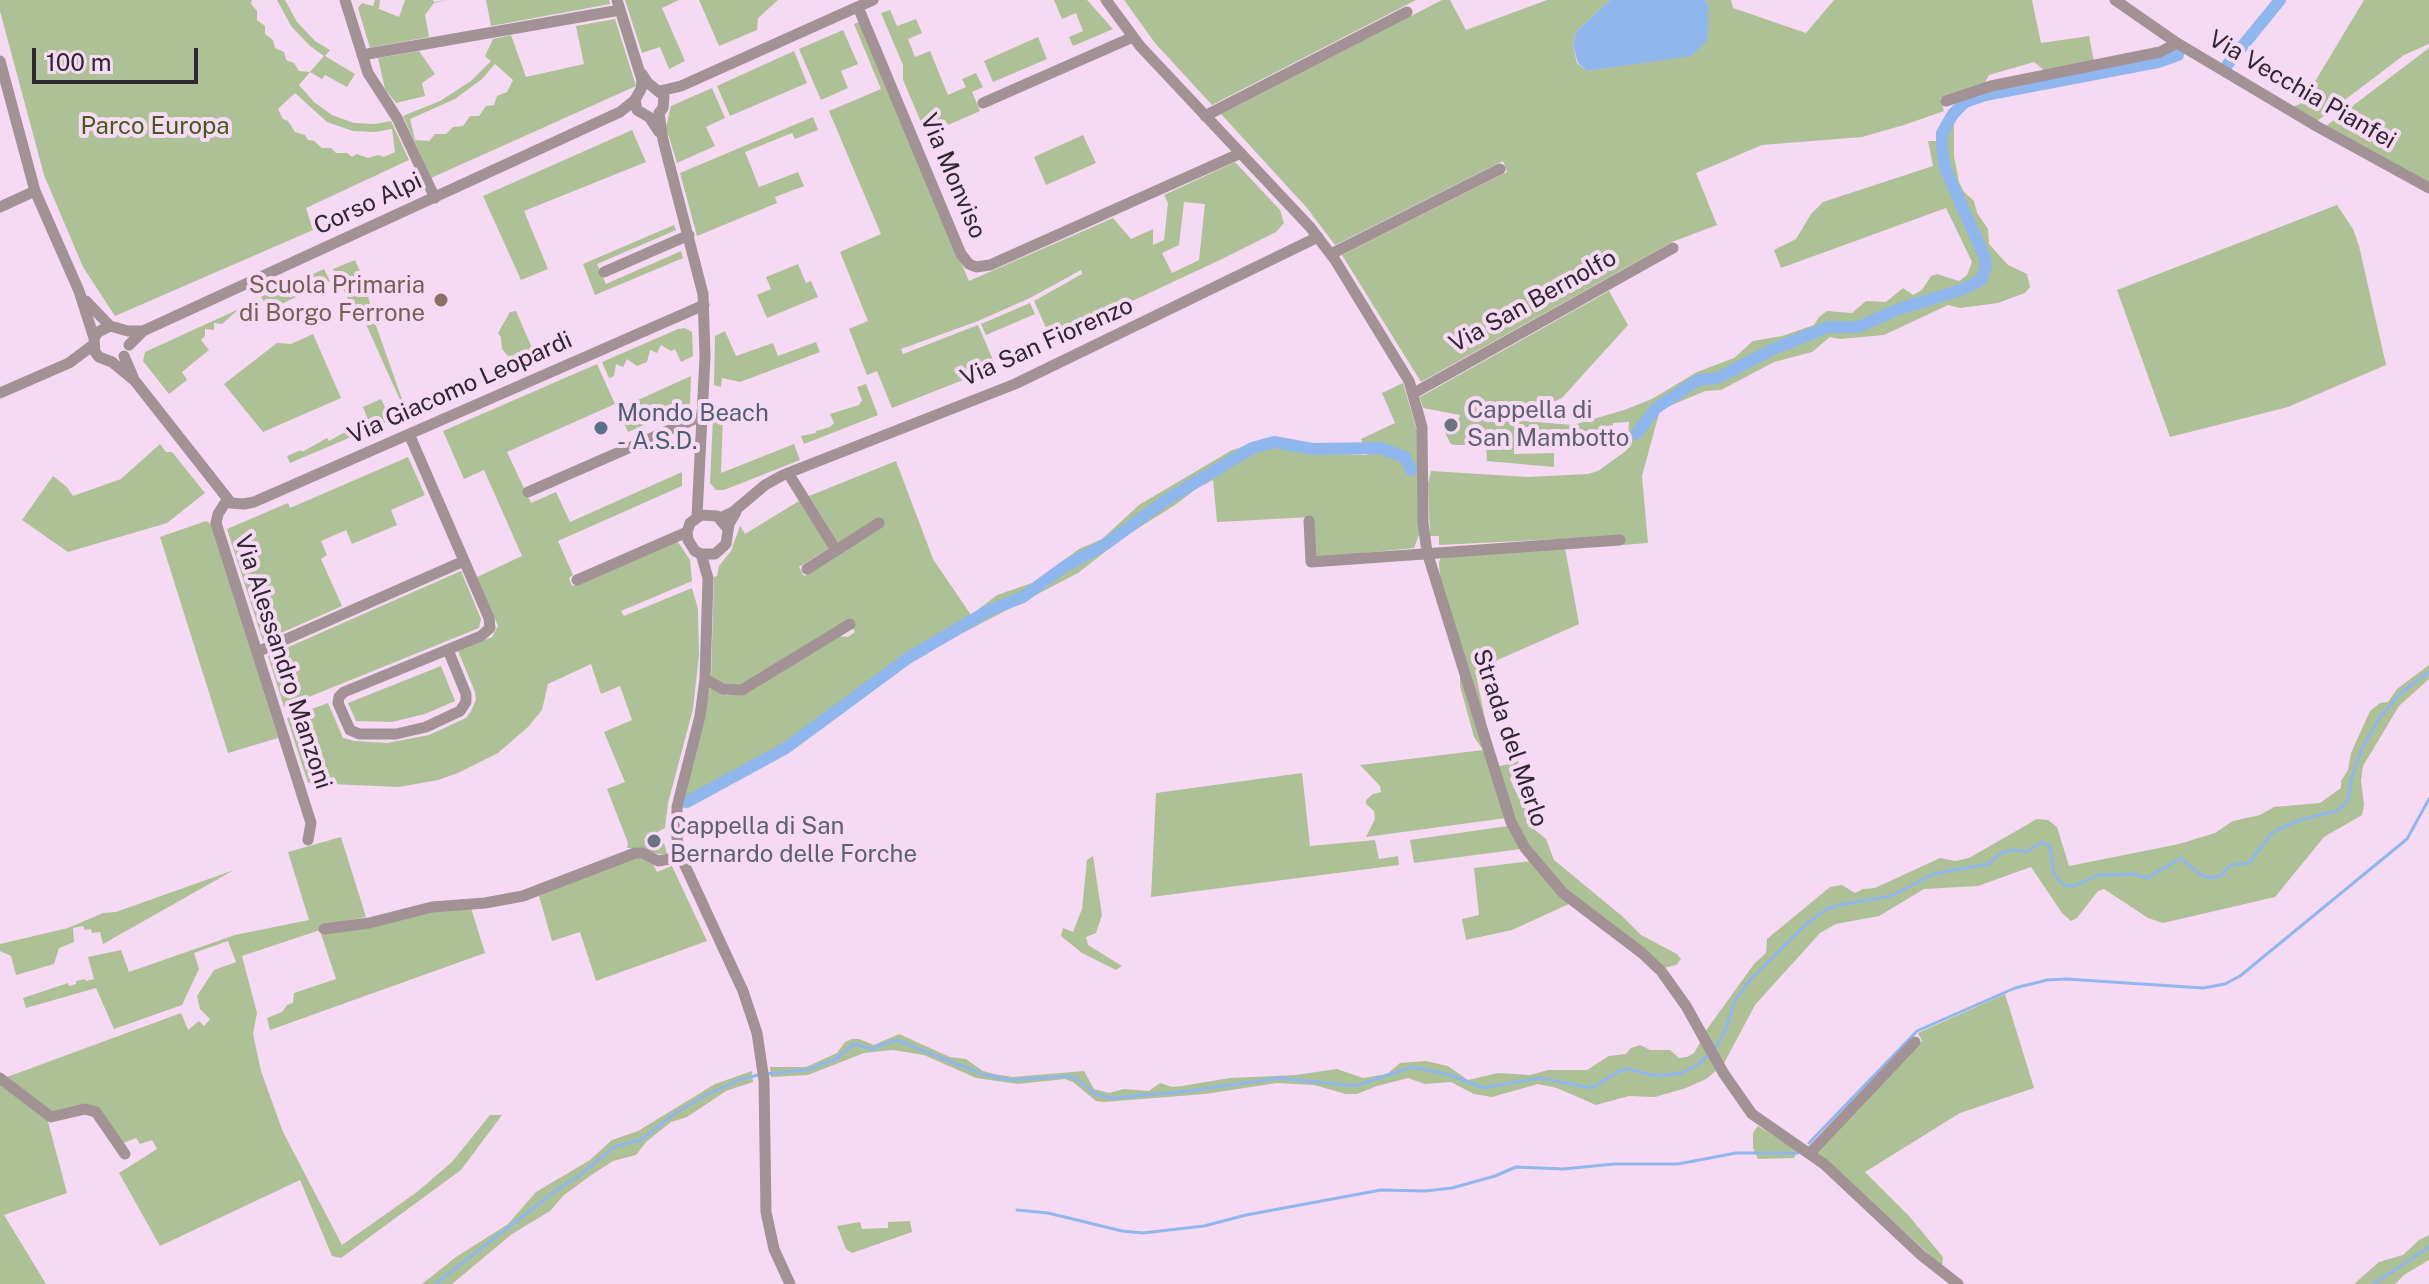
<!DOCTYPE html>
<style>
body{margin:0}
#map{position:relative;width:2429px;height:1284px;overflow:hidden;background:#f6daf4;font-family:"Public Sans",sans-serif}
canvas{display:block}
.scale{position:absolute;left:32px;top:48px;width:166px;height:36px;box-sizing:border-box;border:4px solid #302630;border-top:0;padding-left:10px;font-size:24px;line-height:28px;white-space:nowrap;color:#302630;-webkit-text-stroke:6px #f6daf4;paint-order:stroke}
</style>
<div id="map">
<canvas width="2429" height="1284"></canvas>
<div class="scale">100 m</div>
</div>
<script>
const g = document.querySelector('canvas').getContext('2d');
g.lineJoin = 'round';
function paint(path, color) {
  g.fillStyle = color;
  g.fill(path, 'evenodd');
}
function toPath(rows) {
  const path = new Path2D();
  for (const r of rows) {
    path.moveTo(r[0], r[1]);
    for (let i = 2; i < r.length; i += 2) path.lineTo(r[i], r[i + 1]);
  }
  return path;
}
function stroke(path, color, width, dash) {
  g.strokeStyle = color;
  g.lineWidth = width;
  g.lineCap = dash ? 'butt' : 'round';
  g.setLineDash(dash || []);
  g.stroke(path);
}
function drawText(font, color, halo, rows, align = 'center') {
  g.font = font + ' "Public Sans",sans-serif';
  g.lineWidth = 8;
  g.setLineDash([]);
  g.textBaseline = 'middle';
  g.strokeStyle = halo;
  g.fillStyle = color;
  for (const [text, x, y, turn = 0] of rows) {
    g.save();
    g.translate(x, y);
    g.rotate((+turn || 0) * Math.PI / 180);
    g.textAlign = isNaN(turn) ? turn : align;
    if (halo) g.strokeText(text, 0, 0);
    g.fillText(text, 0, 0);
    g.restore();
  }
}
const green = toPath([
 [0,0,252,0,251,4,257,11,257,20,265,26,265,34,273,40,275,48,284,52,286,60,294,63,299,71,310,72,324,56,310,46,291,26,277,0,285,0,297,22,315,41,330,50,325,56,355,74,347,87,325,75,322,79,310,72,299,85,314,102,332,115,354,123,375,124,391,121,409,160,306,208,313,230,115,316,83,267,44,175,0,11],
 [295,93,327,122,353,131,375,132,392,129,395,152,384,157,378,155,368,158,357,154,352,157,347,153,336,153,331,148,322,148,314,141,308,140,305,135,295,132,288,121,283,119,278,109],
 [375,0,380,0,379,9,399,17,405,0,433,0,434,2,448,0,434,3,425,15,429,37,370,48,358,8,362,3,373,6],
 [486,0,609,0,610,4,491,26],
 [625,0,679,0,662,8,685,61,669,69,660,47,642,53],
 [699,0,778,0,758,18,757,30,719,46],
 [1054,0,1087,0,1113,29,1073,46,1069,37,1083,31,1076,13,1062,19],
 [1124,0,1416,0,1212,105,1155,43],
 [1442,0,1450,0,1466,30,1547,0,1610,0,1576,32,1573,46,1577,63,1587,71,1691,55,1709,6,1705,0,1731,0,1733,8,1806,33,1834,0,2032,0,2041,43,2089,36,2094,61,2045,71,2034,62,1989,75,1984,84,1940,98,1944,111,1904,125,1862,137,1762,145,1696,173,1717,225,1672,242,1421,382,1342,255,1507,172,1503,161,1335,245,1307,208,1221,114],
 [2364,0,2429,0,2429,44,2404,55,2317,121,2293,107,2302,103],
 [890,10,897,26,916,19,922,33,908,39,915,57,930,51,948,95,966,87,962,79,976,73,983,87,972,92,980,111,948,125,945,120,924,129,903,80,903,65,881,13],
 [615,19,636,86,431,178,403,116,440,101,471,81,491,61,485,56,493,39,511,35,526,77,584,64,576,26],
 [495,64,513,80,507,92,497,96,494,105,486,106,479,116,470,116,463,126,453,127,446,134,435,134,429,141,415,140,410,119,455,99,482,79],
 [859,22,969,281,1113,218,1131,239,1153,229,1153,245,1164,240,1168,203,1164,195,1235,162,1280,210,1284,223,1276,232,1222,259,1051,339,1034,301,1082,274,1081,270,1030,298,978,321,901,349,903,354,978,325,996,367,892,408,877,371,867,375,849,329,868,321,840,252,881,234,829,111,881,89,854,24],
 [1184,202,1205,204,1199,260,1172,273,1162,253,1179,245],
 [843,30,858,64,841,71,848,88,821,100,799,49],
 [1038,37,1047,59,993,82,984,61],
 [2429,48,2429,183,2326,126],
 [419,51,435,74,422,83,425,96,396,103,385,89,378,58],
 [794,51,807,83,730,116,717,86],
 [712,88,725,118,706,127,715,146,677,163,666,127,671,106],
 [813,117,818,130,795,139,792,133,745,152,759,187,798,172,804,186,775,197,777,203,697,236,680,173],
 [1954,122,1954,156,1959,182,1964,192,1974,201,1977,213,1988,229,1989,244,2008,265,2027,274,2030,287,2025,293,1998,303,1960,308,1948,305,1884,335,1840,339,1830,337,1812,352,1774,362,1721,390,1705,391,1660,410,1642,476,1648,543,1622,545,1621,536,1439,545,1439,536,1430,536,1428,484,1431,471,1528,477,1588,474,1598,471,1627,450,1629,422,1613,423,1613,426,1603,426,1603,431,1575,433,1539,433,1539,428,1515,426,1514,454,1554,453,1554,467,1487,461,1486,445,1453,445,1450,443,1445,432,1454,434,1460,415,1423,408,1420,397,1609,291,1628,325,1562,398,1513,420,1573,425,1624,410,1652,399,1697,372,1734,358,1753,341,1782,336,1814,325,1819,317,1827,311,1852,313,1866,301,1886,302,1903,288,1913,295,1922,290,1931,276,1937,274,1959,281,1967,275,1972,262,1946,208,1781,268,1774,250,1796,239,1811,214,1823,202,1933,166,1928,141,1940,141,1943,125],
 [632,130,646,162,524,211,548,269,521,280,483,196],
 [1083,135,1096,163,1046,185,1034,157],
 [2337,205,2353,229,2359,246,2386,365,2288,407,2170,437,2117,290],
 [674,225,676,230,597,264,606,284,681,251,683,258,595,295,583,264],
 [355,260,365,283,373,317,410,422,365,322,350,303,333,269],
 [798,264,806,283,811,281,818,297,767,318,757,295,771,289,766,277],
 [324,269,330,281,269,310,261,297],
 [1030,303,1035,314,986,335,981,324],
 [239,309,222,324,214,323,214,330,205,329,205,336,201,340,209,350,182,372,187,380,169,394,143,361,145,352],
 [516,311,532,348,532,354,527,358,512,359,507,355,502,349,501,337,498,333,510,312],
 [678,329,685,328,692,332,693,356,681,362,675,349,671,351,661,345,657,353,650,350,647,362,637,366,627,359,623,367,616,364,614,376,609,378,602,362],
 [725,331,736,356,773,343,778,356,816,342,820,352,740,382,722,378,721,387,714,385,715,336],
 [313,334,341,398,263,432,224,384,277,343,291,344],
 [597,364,615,404,507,452,531,503,556,492,570,522,682,472,682,486,558,541,573,575,569,578,572,586,675,542,678,542,690,560,692,581,621,611,624,616,692,588,698,609,699,655,693,709,668,803,665,828,644,839,648,849,664,843,667,854,658,854,640,848,627,848,628,843,607,789,625,782,604,732,632,720,620,686,601,694,591,664,548,684,542,710,528,727,498,753,458,773,438,780,399,787,308,783,287,718,328,703,343,738,355,741,387,743,429,735,466,718,470,713,476,700,475,692,458,651,492,637,498,626,477,577,522,556,484,470,464,479,443,431],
 [691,376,690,405,628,432,618,409],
 [1403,383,1418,434,1419,535,1414,548,1315,558,1312,517,1217,522,1213,480,1196,489,1175,505,1124,537,1078,573,909,661,786,752,682,809,710,687,727,695,744,695,838,636,848,637,855,632,849,621,748,683,732,687,711,678,714,577,717,576,719,566,731,551,740,526,745,534,799,501,829,548,799,567,804,576,884,525,879,518,838,543,809,496,896,461,933,559,971,615,997,595,1032,583,1079,549,1102,539,1139,505,1232,450,1249,445,1315,453,1367,455,1361,439,1395,423,1382,393],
 [866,384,878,415,804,444,801,436,816,433,816,431,830,427,834,423,830,414,859,405,862,400,857,387],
 [381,399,391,420,290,463,287,456,301,450,302,452,327,438,329,441,356,426,358,428,369,423,363,407],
 [713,417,723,417,721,473,794,444,800,460,724,490,716,490,710,483],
 [160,444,166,452,172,452,205,493,167,523,68,552,22,520,53,476,67,487,73,496,121,479],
 [408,457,425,495,391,510,397,525,352,544,346,530,321,541,327,555,321,559,342,606,263,641,227,529,288,503,290,508],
 [206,521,212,525,278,738,228,753,160,537],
 [1565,548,1579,624,1475,670,1491,748,1440,579,1439,563,1441,557],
 [461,571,481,619,479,628,284,707,268,656],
 [2429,665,2429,679,2399,706,2363,766,2361,781,2364,805,2362,815,2324,837,2275,897,2163,923,2148,918,2104,889,2098,891,2077,918,2071,921,2062,913,2031,867,1978,886,1924,889,1879,916,1836,924,1820,933,1755,1005,1723,1065,1705,1032,1754,964,1766,953,1767,939,1830,887,1842,885,1855,893,1863,889,1875,888,1940,858,1955,861,1969,858,2037,819,2048,820,2057,827,2069,866,2179,844,2215,833,2233,821,2260,815,2274,807,2320,803,2341,788,2341,781,2348,770,2351,753,2370,711,2380,703,2388,702,2397,689],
 [441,666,455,701,425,714,392,722,356,721,348,703],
 [1460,674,1506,818,1366,837,1375,819,1374,811,1366,804,1366,800,1373,794,1381,792,1380,786,1360,765,1483,750,1474,737,1460,686],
 [1519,761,1510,779,1518,796,1526,804,1526,815,1535,830,1546,839,1554,860,1622,916,1641,935,1677,954,1681,959,1676,965,1664,968,1571,896,1519,833,1497,767],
 [1302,773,1310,846,1375,840,1379,859,1398,856,1399,865,1151,897,1156,793],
 [1508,826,1521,849,1414,863,1410,840],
 [341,837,366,917,319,926,320,930,242,956,257,1013,253,1034,261,1071,283,1132,342,1245,417,1192,452,1162,490,1115,502,1115,461,1170,341,1258,332,1256,300,1180,160,1246,119,1173,157,1149,152,1140,140,1144,136,1138,123,1143,100,1111,48,1113,7,1077,181,1013,188,1030,199,1021,204,1026,210,1019,200,1009,197,996,214,970,236,962,228,941,194,953,199,969,182,1005,114,1029,96,988,26,1008,23,998,68,983,69,986,76,984,76,981,85,979,86,981,94,979,88,957,121,950,129,972,235,935,309,920,288,852],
 [1093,856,1102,915,1096,933,1086,937,1088,945,1122,966,1116,970,1082,953,1061,936,1063,928,1073,932,1082,909,1087,860],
 [641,857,652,862,657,872,672,866,707,941,596,981,580,932,552,941,539,896,627,859],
 [1531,861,1571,903,1512,930,1466,940,1462,919,1479,915,1474,868],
 [234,870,103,944,100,932,92,933,91,929,85,930,83,926,73,928,74,942,59,948,54,964,16,975,11,956,0,951,0,944,68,928,103,913,116,912],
 [471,908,485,953,270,1030,267,1018,282,1012,287,1005,293,1003,294,993,336,979,321,934,428,912],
 [2005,994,2034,1088,1960,1113,1865,1172,1909,1216,1943,1257,1942,1266,1817,1152,1922,1041,1918,1033],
 [899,1034,950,1057,966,1059,983,1071,994,1074,1013,1077,1084,1071,1094,1089,1109,1093,1124,1089,1149,1091,1160,1083,1172,1087,1182,1086,1230,1078,1296,1075,1337,1069,1363,1078,1387,1074,1400,1063,1426,1061,1448,1066,1468,1080,1498,1073,1530,1075,1548,1070,1587,1070,1609,1056,1626,1054,1631,1048,1640,1045,1650,1050,1670,1050,1679,1058,1687,1057,1694,1053,1701,1041,1717,1070,1706,1079,1686,1088,1655,1097,1629,1096,1596,1105,1557,1088,1538,1084,1492,1097,1474,1094,1451,1082,1425,1084,1408,1078,1377,1086,1357,1094,1346,1094,1314,1085,1277,1083,1205,1094,1104,1102,1096,1101,1073,1082,1065,1079,1018,1084,976,1078,924,1055,893,1050,864,1053,808,1075,771,1077,770,1067,806,1067,837,1053,845,1042,852,1039,859,1039,874,1045],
 [752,1071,753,1082,726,1091,687,1117,671,1122,646,1142,636,1155,613,1161,590,1176,564,1195,550,1211,512,1234,452,1284,422,1284,456,1257,508,1224,536,1192,590,1160,612,1140,638,1131,715,1084],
 [0,1083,47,1118,67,1193,4,1215,46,1284,0,1284],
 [1758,1126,1798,1151,1794,1158,1758,1159,1753,1148,1753,1133],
 [910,1221,912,1232,852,1253,846,1249,837,1226,860,1222,862,1229,888,1228,888,1222],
 [2429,1235,2429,1260,2404,1275,2395,1284,2354,1284,2379,1262,2403,1255,2419,1240]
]);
const water = toPath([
 [1610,0,1705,0,1709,6,1707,41,1691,56,1587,71,1578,63,1573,46,1576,32]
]);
const stream = toPath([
 [1714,1049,1725,1031,1735,1000,1751,979,1806,924,1827,909,1839,905,1891,896,1933,874,1988,864,2003,852,2014,850,2026,852,2042,842,2049,846,2052,854,2053,872,2060,882,2067,886,2074,886,2098,875,2135,874,2147,878,2181,858,2199,874,2210,878,2220,876,2231,865,2249,863,2271,834,2279,829,2300,820,2336,811,2344,805,2349,797,2351,780,2362,748,2380,717,2401,693,2429,672],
 [766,1074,807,1070,836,1059,854,1044,871,1049,897,1040,982,1074,1010,1080,1068,1076,1077,1079,1095,1094,1111,1098,1181,1092,1280,1078,1355,1086,1412,1067,1451,1075,1483,1088,1540,1078,1592,1088,1619,1071,1628,1069,1656,1076,1681,1073,1694,1067,1709,1055],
 [1809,1143,1917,1031,2015,988,2047,980,2066,979,2203,988,2225,984,2240,976,2407,839,2429,799],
 [1017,1210,1048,1213,1122,1231,1143,1233,1204,1226,1246,1215,1381,1190,1425,1191,1452,1188,1495,1176,1516,1167,1563,1169,1614,1164,1678,1164,1736,1153,1798,1153],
 [435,1284,558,1189,579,1176,614,1147,643,1139,671,1116,706,1095,739,1080,758,1075],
 [2373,1284,2429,1247]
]);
const canal = toPath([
 [2228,64,2280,0],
 [1636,434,1656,408,1698,380,1718,378,1771,350,1828,327,1858,327,1899,309,1961,290,1981,280,1986,266,1985,258,1945,168,1942,148,1942,133,1953,114,1965,102,1985,95,2158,62,2178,55],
 [687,802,786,748,908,658,988,611,1023,597,1064,567,1106,544,1166,500,1252,448,1274,442,1312,449,1380,448,1405,457,1411,470]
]);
const minor = toPath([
 [345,0,368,73,397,118,435,198],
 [1106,0,1140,46,1310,227,1335,260,1409,381,1422,427,1423,523,1427,552,1511,822,1525,848,1563,893,1642,953,1661,971,1686,1006,1724,1074,1752,1114,1824,1164,1921,1255,1958,1284],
 [2115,0,2177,43,2318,127,2429,188],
 [858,7,961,254,969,264,976,267,990,265,1241,153],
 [362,55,620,10],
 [0,61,35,191,79,291,94,338,95,352,99,357,112,362,135,381,231,503,244,504,254,502,704,305],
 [642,74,648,83,664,96,663,108,659,113,663,140,703,294,705,357,697,516],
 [660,91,681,86,873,0],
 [635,100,637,110,649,117,659,132],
 [1946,101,1991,86,2160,52,2177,43],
 [983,103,1133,37],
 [1205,116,1407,12],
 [0,207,35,191],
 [1331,254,1500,169],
 [604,272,689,235],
 [86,301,110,326],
 [94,338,98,332,110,326,128,331,143,331],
 [129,345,143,331,620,112,635,100,641,89,642,80,617,0],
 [124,356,133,377],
 [0,393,69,363,93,345],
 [1414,393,1673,248],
 [409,434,489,618,490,628,481,636,344,692,339,697,338,703,350,730,359,734,396,734,426,727,460,711,466,702,466,694,448,650],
 [788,473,836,550],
 [528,492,704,415],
 [227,500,218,514,216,523,311,823,308,840],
 [720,518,733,512,765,485,783,475,1015,384,1318,237],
 [1309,521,1311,562,1620,540],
 [728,529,717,516,701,515,690,523,687,532,688,540,695,551,701,554,715,554,726,544,729,524,736,512],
 [701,554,708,578,705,679,700,716,677,807,677,838,681,857,743,991,757,1033,764,1080,766,1212,774,1249,790,1284],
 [807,569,879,523],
 [577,580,687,532],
 [257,652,464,561],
 [705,679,723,689,742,690,850,624],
 [324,929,369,923,432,907,485,903,523,896,635,853,643,853,658,861,681,857],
 [0,1078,51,1117,85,1109,96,1112,125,1154],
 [1810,1153,1915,1042]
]);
const markers = [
 [441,300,8,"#8d6e63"],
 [1451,425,8,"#6b7280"],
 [601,428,8,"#5c6f8a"],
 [654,841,8,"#6b7280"]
];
const streetNames = [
 ["Via Vecchia Pianfei",2302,90,30],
 ["Via Monviso",953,176,67],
 ["Corso Alpi",368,204,-25],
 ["Via San Bernolfo",1533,301,-29],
 ["Via San Fiorenzo",1047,342,-24],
 ["Via Giacomo Leopardi",460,388,-24],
 ["Via Alessandro Manzoni",283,662,72],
 ["Strada del Merlo",1510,738,71]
];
const parkNames = [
 ["Parco Europa",155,127]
];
const educationNames = [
 ["Scuola Primaria",425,286],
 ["di Borgo Ferrone",425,314]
];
const worshipNames = [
 ["Cappella di",1467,411],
 ["San Mambotto",1467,439],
 ["Cappella di San",670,827],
 ["Bernardo delle Forche",670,855]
];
const serviceNames = [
 ["Mondo Beach",617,414],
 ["- A.S.D.",617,442]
];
paint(green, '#aec095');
paint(water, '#90b7ed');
stroke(stream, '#90b7ed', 3);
stroke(canal, '#90b7ed', 12);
stroke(minor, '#a29195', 11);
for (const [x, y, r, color] of markers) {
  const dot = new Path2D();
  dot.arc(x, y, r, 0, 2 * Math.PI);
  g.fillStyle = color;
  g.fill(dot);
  stroke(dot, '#f6daf4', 3);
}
drawText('24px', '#302630', '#f6daf4', streetNames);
drawText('24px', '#445a1a', '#f6daf4', parkNames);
drawText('24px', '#785e54', '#f6daf4', educationNames, 'right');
drawText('24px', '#5b616d', '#f6daf4', worshipNames, 'left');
drawText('24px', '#4e5e75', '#f6daf4', serviceNames, 'left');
</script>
